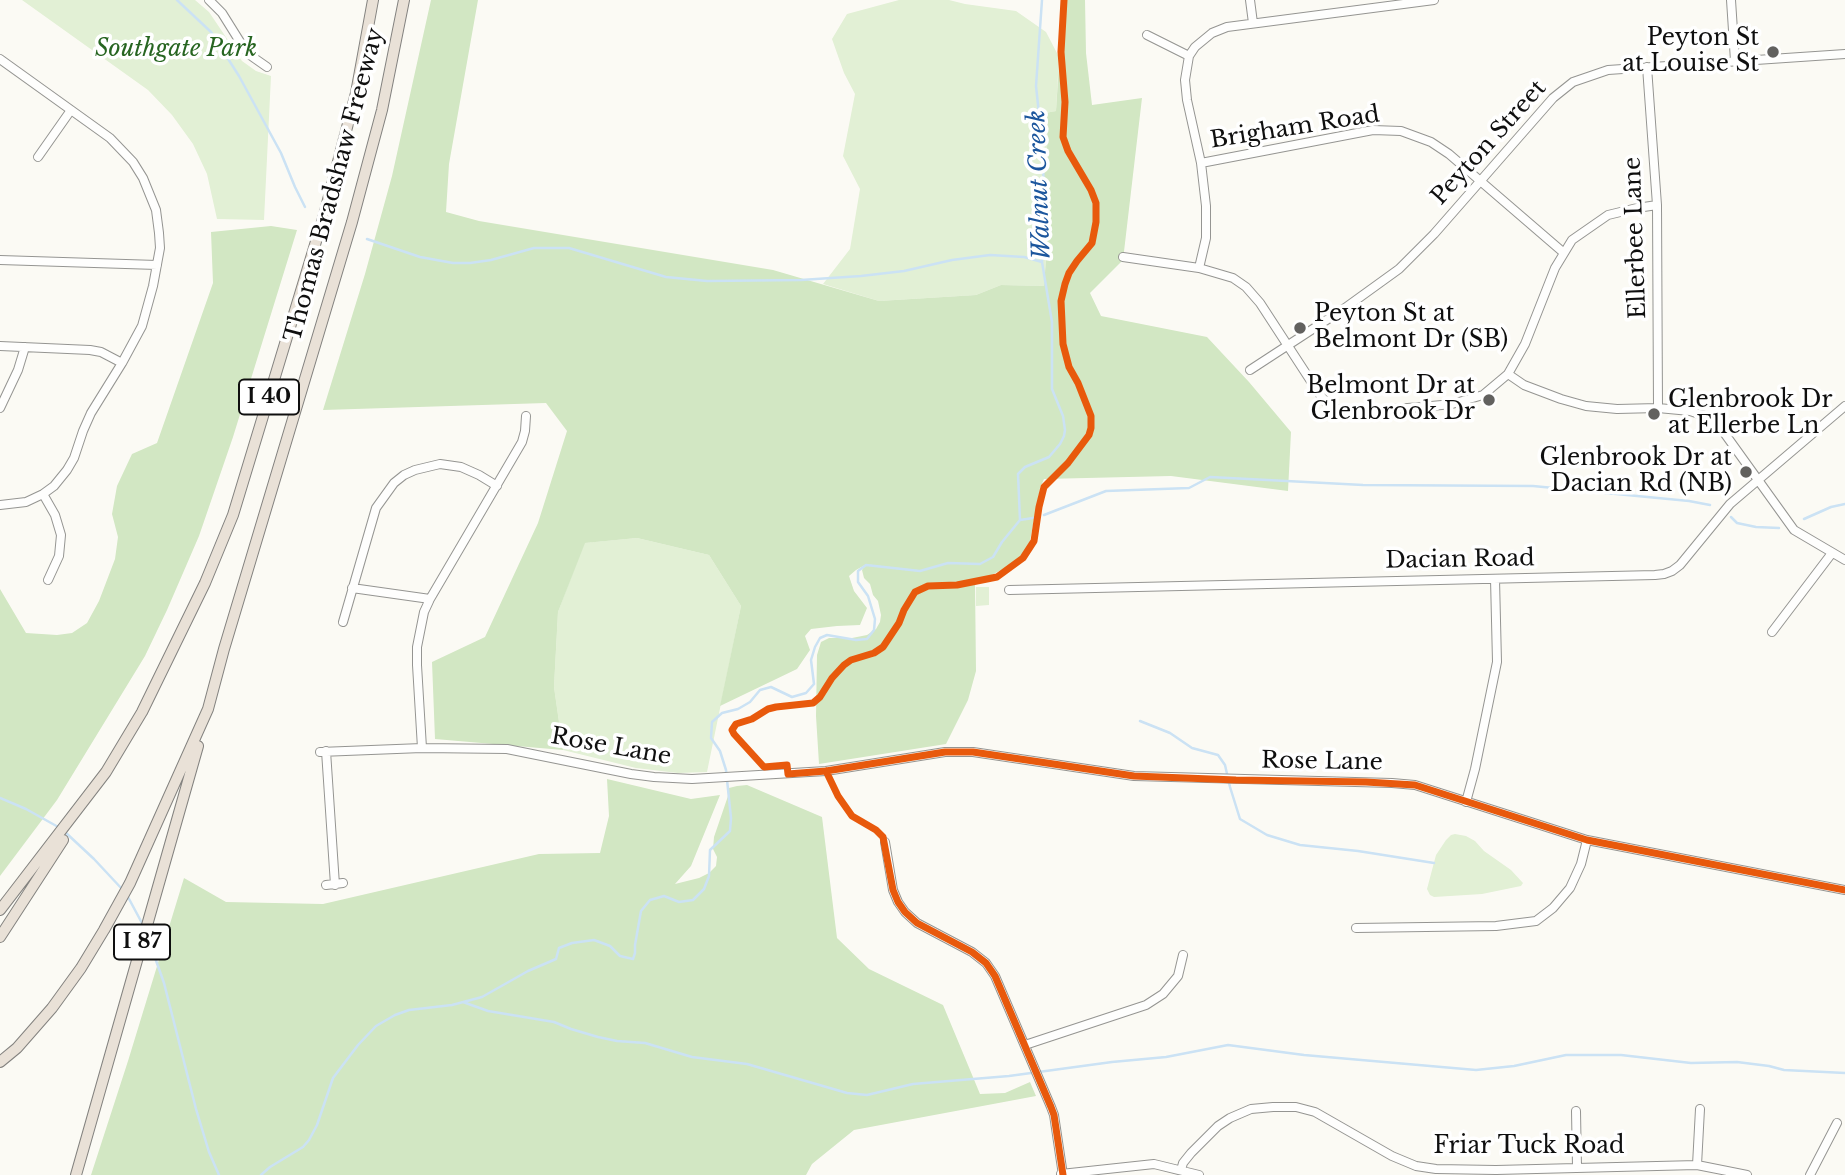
<!DOCTYPE html>
<style>
body{margin:0}
canvas{display:block;background:#fbfaf4}
</style>
<canvas width="1845" height="1175"></canvas>
<script>
const g = document.querySelector('canvas').getContext('2d');
g.lineJoin = 'round';
function paint(path, color) {
  g.fillStyle = color;
  g.fill(path, 'evenodd');
}
function toPath(rows) {
  const path = new Path2D();
  for (const r of rows) {
    path.moveTo(r[0], r[1]);
    for (let i = 2; i < r.length; i += 2) path.lineTo(r[i], r[i + 1]);
  }
  return path;
}
function stroke(path, color, width, dash) {
  g.strokeStyle = color;
  g.lineWidth = width;
  g.lineCap = dash ? 'butt' : 'round';
  g.setLineDash(dash || []);
  g.stroke(path);
}
function drawText(font, color, halo, rows, align = 'center') {
  g.font = font + ' "Libre Baskerville",serif';
  g.lineWidth = 7;
  g.setLineDash([]);
  g.textBaseline = 'middle';
  g.strokeStyle = halo;
  g.fillStyle = color;
  for (const [text, x, y, turn = 0] of rows) {
    g.save();
    g.translate(x, y);
    g.rotate((+turn || 0) * Math.PI / 180);
    g.textAlign = isNaN(turn) ? turn : align;
    if (halo) g.strokeText(text, 0, 0);
    g.fillText(text, 0, 0);
    g.restore();
  }
}
const green = toPath([
 [22,0,195,0,209,12,242,61,256,71,271,76,264,220,217,219,207,174,193,144,172,115,148,90],
 [899,0,949,0,965,4,1016,11,1046,32,1059,57,1056,111,1041,114,1046,121,1048,141,1041,180,1043,198,1042,243,1046,258,1044,286,1001,285,976,295,879,301,823,284,850,249,860,189,843,156,855,94,844,73,832,39,847,14],
 [637,538,709,555,741,606,707,772,678,773,636,768,563,750,554,687,558,612,584,543],
 [976,587,989,587,989,605,976,606],
 [1455,834,1466,836,1475,841,1484,851,1511,870,1523,883,1521,886,1482,894,1434,897,1430,895,1427,889,1436,855,1446,840,1451,835]
]);
const forest = toPath([
 [431,0,478,0,449,164,446,212,479,221,773,270,879,301,976,295,1001,285,1044,286,1046,259,1042,243,1043,198,1041,180,1048,141,1046,121,1040,114,1056,111,1063,0,1085,0,1086,53,1092,105,1142,98,1123,260,1090,293,1101,316,1207,337,1249,382,1291,432,1288,491,1171,476,1044,479,1040,488,1029,546,1018,562,1014,563,975,584,976,671,968,700,946,744,819,764,816,716,817,655,821,642,829,638,852,638,867,635,876,629,880,622,881,615,878,601,873,595,870,584,864,578,862,570,865,565,856,570,849,576,854,591,867,608,860,625,837,626,811,629,805,636,810,650,797,669,720,706,741,606,709,555,637,538,585,543,558,612,554,687,563,750,435,739,432,662,485,637,538,523,567,431,546,403,323,410,365,274,392,176],
 [271,226,297,230,233,437,199,536,167,610,145,656,57,800,0,876,0,589,26,633,57,635,72,633,87,623,99,601,115,559,118,537,112,514,117,486,132,454,157,443,213,283,211,232],
 [607,779,691,799,720,795,691,866,675,884,699,878,709,873,716,866,717,857,713,849,714,837,728,796,729,788,737,786,747,785,822,817,837,938,869,969,943,1005,980,1094,1005,1093,1030,1082,1036,1096,854,1130,812,1164,806,1175,91,1175,128,1061,184,878,226,902,323,904,539,854,600,853,609,816]
]);
const stream = toPath([
 [177,0,211,32,239,76,281,153,295,187,305,207],
 [367,239,420,257,453,263,470,263,491,260,534,248,569,248,666,277,707,281,801,280,861,276,904,271,952,260,990,255,1024,257,1042,262],
 [1044,515,1106,491,1189,488,1210,477,1363,485,1533,486,1689,501,1710,505],
 [1731,517,1737,523,1756,527,1779,528],
 [1804,519,1831,507,1845,504],
 [1020,520,1033,518],
 [1140,721,1170,733,1192,748,1218,755,1225,765,1230,787,1240,819,1267,835,1300,845,1358,851,1434,863],
 [0,798,26,809,60,828],
 [65,832,94,859,122,889],
 [128,897,143,925],
 [148,938,164,983,196,1109,209,1152,219,1175],
 [463,1002,488,1011,554,1022,571,1029,598,1037,617,1041,645,1043,692,1057,747,1064,847,1093,867,1095,913,1084,1009,1076,1112,1062,1166,1057,1228,1045,1304,1055,1476,1070,1514,1066,1566,1055,1621,1055,1691,1063,1737,1062,1769,1066,1784,1070,1845,1073],
 [261,1175,270,1167,303,1147,309,1140,317,1125,333,1078,358,1045,376,1026,395,1015,409,1010,452,1005,482,997,528,971,556,959,559,948,572,943,594,940,610,946,620,956,633,959,635,953,635,945,641,911,650,900,664,896,679,902,693,900,704,889,709,876,710,850,730,831,731,818,726,770,720,751,711,738,712,722,722,713,738,709,750,702,760,690,771,687,792,697,806,693,814,684,811,660,815,647,820,638,827,635,856,640,867,639,874,630,875,619,868,596,858,582,858,571,866,565,920,571,948,563,980,564,993,557,1002,542,1020,520,1018,474,1025,467,1049,457,1060,444,1064,436,1065,430,1063,416,1052,389,1052,322,1042,262,1046,216,1040,123,1036,86,1042,0]
]);
const minor = toPath([
 [209,0,222,13,247,53,267,67],
 [1250,0,1253,23],
 [1731,0,1735,61],
 [1147,35,1189,56],
 [0,59,110,138,133,162,143,178,156,210,159,233,160,248,153,286,142,326,122,363,91,413,83,431,74,458,67,470,54,486,43,494,26,502,0,505],
 [1647,67,1657,205,1658,408],
 [38,157,71,110],
 [1201,163,1373,130,1401,131,1431,142,1449,154,1564,253],
 [1123,257,1199,268,1233,278,1246,287,1260,303,1318,392,1328,405,1339,410,1353,412,1421,407,1452,404,1483,395,1508,374,1525,344,1555,268,1572,240,1608,215,1637,208,1657,205],
 [0,260,157,265],
 [1199,268,1206,238,1206,206,1201,163,1187,100,1185,80,1189,56,1195,47,1212,33,1227,27,1434,0],
 [0,346,90,350,101,352,122,363],
 [1250,370,1345,308,1399,269,1434,234,1553,98,1573,82,1608,70,1845,54],
 [1508,374,1524,385,1561,399,1586,406,1617,409,1658,408,1690,411,1705,416,1720,427,1794,530,1845,560],
 [0,408,18,370,25,347],
 [43,494,55,515,61,535,59,556,48,580],
 [352,588,430,599],
 [1009,590,1655,575,1664,574,1672,571,1680,565,1730,504,1845,406],
 [343,622,376,508,394,483,404,475,415,470,440,464,461,467,479,475,497,486],
 [1772,632,1832,553],
 [422,748,417,665,417,647,424,612,430,599,522,442,525,431,526,416],
 [326,751,335,885],
 [320,752,422,748,507,749,631,774,654,777,692,779,826,771,945,752,973,752,1134,776,1392,783,1415,785,1587,840,1845,890],
 [1466,802,1475,769,1497,662,1495,579],
 [885,842,893,890,898,902,905,912,917,923,972,952,986,963,995,976,1051,1107,1054,1115,1063,1175],
 [326,885,343,883],
 [1356,928,1496,926,1536,921,1553,908,1570,888,1581,864,1587,840],
 [1025,1045,1146,1005,1163,994,1178,976,1183,955],
 [1576,1111,1577,1167],
 [1697,1165,1700,1109],
 [1181,1170,1183,1163,1191,1153,1218,1126,1230,1118,1251,1109,1273,1107,1296,1107,1315,1112,1392,1156,1416,1166,1436,1169,1496,1170,1697,1165,1747,1175],
 [1061,1174,1154,1164,1199,1175],
 [1810,1175,1837,1123]
]);
const highway = toPath([
 [0,910,106,772,142,712,205,583,233,515,324,215,356,93,373,0],
 [0,937,63,840],
 [0,1062,17,1048,52,1008,81,968,104,930,130,883,208,709,224,649,352,222,382,110,404,0],
 [76,1175,198,746]
]);
const cycleway = toPath([
 [1064,0,1061,52,1065,102,1063,137,1068,151,1091,190,1096,203,1096,222,1092,243,1077,261,1069,273,1065,284,1061,301,1063,344,1069,367,1078,383,1091,416,1091,428,1089,435,1068,463,1044,487,1039,507,1034,541,1023,558,997,577,957,585,928,586,915,592,904,610,899,623,883,647,874,653,851,660,844,665,832,678,820,697,813,703,776,707,768,709,752,719,736,724,732,730,734,734,764,767,787,765,788,774,826,771,945,752,973,752,1134,776,1236,780,1366,782,1415,785,1587,840,1845,890],
 [826,771,838,796,852,816,876,830,883,837,893,890,898,902,905,912,917,923,972,952,986,963,995,976,1051,1107,1054,1115,1063,1175]
]);
const markers = [
 [1773,52,7,"#62615f"],
 [1300,328,7,"#62615f"],
 [1489,400,7,"#62615f"],
 [1654,414,7,"#62615f"],
 [1746,472,7,"#62615f"]
];
const shields = [
 [269,397,60],
 [142,942,56]
];
const shieldNames = [
 ["I 40",269,397],
 ["I 87",142,942]
];
const poiNames = [
 ["Peyton St",1759,39],
 ["at Louise St",1759,65],
 ["Peyton St at",1314,315,"left"],
 ["Belmont Dr (SB)",1314,341,"left"],
 ["Belmont Dr at",1475,387],
 ["Glenbrook Dr",1475,413],
 ["Glenbrook Dr",1668,401,"left"],
 ["at Ellerbe Ln",1668,427,"left"],
 ["Glenbrook Dr at",1732,459],
 ["Dacian Rd (NB)",1732,485]
];
const parkNames = [
 ["Southgate Park",176,50]
];
const streetNames = [
 ["Brigham Road",1295,128,-9],
 ["Peyton Street",1489,143,-48],
 ["Thomas Bradshaw Freeway",335,185,-75],
 ["Ellerbee Lane",1636,238,-92],
 ["Dacian Road",1460,560,-1],
 ["Rose Lane",611,747,10],
 ["Rose Lane",1322,762,1],
 ["Friar Tuck Road",1529,1147]
];
const waterNames = [
 ["Walnut Creek",1040,185,-92]
];
paint(green, '#e2f0d5');
paint(forest, '#d2e7c3');
stroke(stream, '#cbe2f4', 2.5);
stroke(minor, '#959592', 10);
stroke(highway, '#83827f', 12);
stroke(minor, '#fefefd', 8);
stroke(highway, '#e9e1d7', 10);
stroke(cycleway, '#e8590c', 7);
for (const [x, y, r, color] of markers) {
  const dot = new Path2D();
  dot.arc(x, y, r, 0, 2 * Math.PI);
  g.fillStyle = color;
  g.fill(dot);
  stroke(dot, '#fff', 2.5);
}
for (const [x, y, w] of shields) {
  const box = new Path2D();
  box.roundRect(x - w / 2, y - 17.5, w, 35, 5);
  g.fillStyle = '#fff';
  g.fill(box);
  stroke(box, '#0f0f0f', 2);
}
drawText('bold 21px', '#0f0f0f', null, shieldNames);
drawText('23px', '#0f0f0f', '#fff', poiNames, 'right');
drawText('italic 23px', '#276521', '#fff', parkNames);
drawText('23px', '#0f0f0f', '#fff', streetNames);
drawText('italic 24px', '#1c569d', '#fff', waterNames);
</script>
